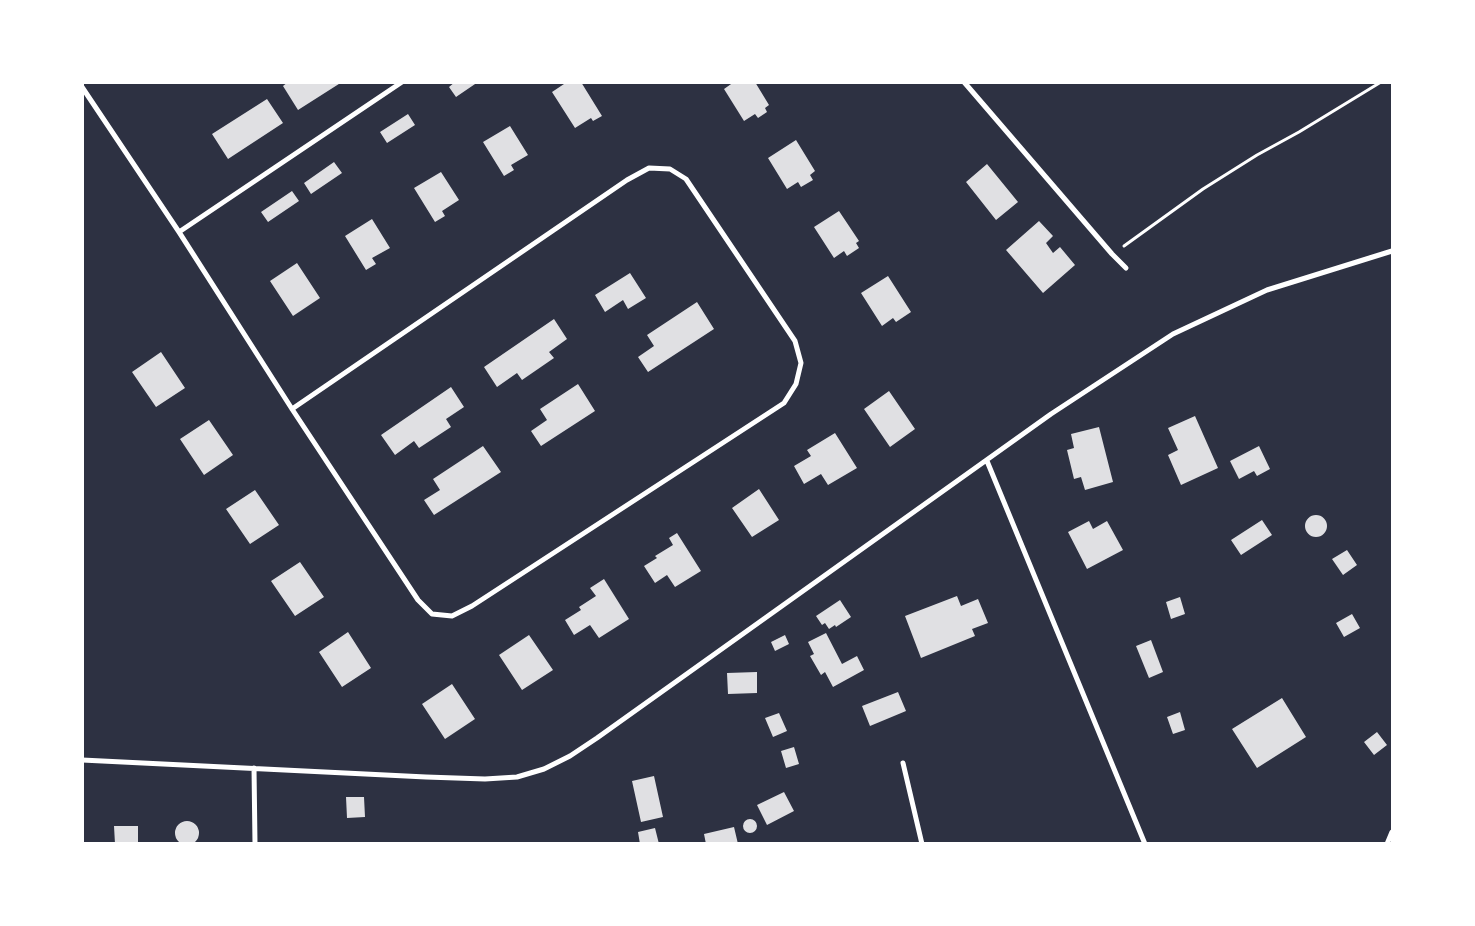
<!DOCTYPE html>
<style>
body{margin:0}
#map{position:relative;width:1475px;height:926px;overflow:hidden;background:#2d3142;font-family:Roboto,sans-serif}
canvas{display:block}
.frame{position:absolute;inset:0;border:84px solid #fff;pointer-events:none}
</style>
<div id="map">
<canvas width="1475" height="926"></canvas>
<div class="frame"></div>
</div>
<script>
const g = document.querySelector('canvas').getContext('2d');
g.lineJoin = 'round';
function paint(path, color) {
  g.fillStyle = color;
  g.fill(path, 'evenodd');
}
function toPath(rows) {
  const path = new Path2D();
  for (const r of rows) {
    if (r.length === 3) {
      path.moveTo(r[0] + r[2], r[1]);
      path.arc(r[0], r[1], r[2], 0, 2 * Math.PI);
      continue;
    }
    path.moveTo(r[0], r[1]);
    for (let i = 2; i < r.length; i += 2) path.lineTo(r[i], r[i + 1]);
  }
  return path;
}
function stroke(path, color, width, dash) {
  g.strokeStyle = color;
  g.lineWidth = width;
  g.lineCap = dash ? 'butt' : 'round';
  g.setLineDash(dash || []);
  g.stroke(path);
}
const building = toPath([
 [288,82,342,82,298,110,283,86],
 [455,82,478,82,456,97,449,87],
 [567,82,581,82,602,116,593,121,591,118,575,128,552,92],
 [734,82,755,82,769,105,765,108,767,112,758,118,755,114,744,121,724,89],
 [267,99,283,123,228,159,212,134],
 [408,114,415,125,387,143,380,132],
 [510,126,528,155,511,165,514,170,504,176,483,142],
 [796,140,815,171,810,175,813,180,801,187,798,182,787,189,768,158],
 [334,162,342,173,311,194,304,183],
 [987,164,1018,202,996,220,966,182],
 [441,172,459,200,442,211,445,216,435,222,414,188],
 [292,191,299,201,268,222,261,212],
 [839,211,859,241,856,243,859,248,847,256,844,251,834,258,814,227],
 [372,219,390,248,372,258,376,264,366,270,345,236],
 [1039,221,1053,236,1046,243,1053,253,1060,247,1075,265,1043,293,1006,250],
 [297,263,320,298,293,316,270,281],
 [630,273,646,298,628,309,623,300,605,312,595,295],
 [888,276,911,312,896,322,893,318,882,326,861,293],
 [697,302,714,329,648,372,638,357,654,346,647,335],
 [554,319,567,339,549,352,554,358,522,380,517,373,497,387,484,367],
 [161,352,185,388,156,407,132,372],
 [578,384,595,411,541,446,531,431,547,420,540,409],
 [451,387,464,407,446,419,451,427,419,448,414,441,395,455,381,435],
 [889,391,915,429,890,447,864,409],
 [1195,416,1218,468,1181,485,1168,455,1178,450,1168,428],
 [209,420,233,455,204,475,180,439],
 [1099,427,1113,482,1085,490,1081,477,1074,479,1067,450,1074,448,1071,434],
 [835,433,857,468,828,485,821,474,804,484,794,466,811,456,807,450],
 [483,446,501,472,434,515,424,500,440,490,433,479],
 [1259,446,1270,469,1257,476,1254,471,1239,479,1230,461],
 [759,489,779,520,752,537,732,508],
 [255,490,279,525,250,544,226,509],
 [1316,526,11],
 [1262,520,1272,535,1241,555,1231,540],
 [1089,521,1093,529,1107,521,1123,550,1087,569,1068,532],
 [677,533,701,571,675,587,667,575,655,583,644,566,657,558,655,556,673,545,669,538],
 [1347,550,1357,565,1343,575,1332,559],
 [300,562,324,597,295,616,271,581],
 [604,579,629,619,599,638,590,625,574,635,565,620,581,610,579,607,596,596,590,588],
 [957,596,961,606,978,599,988,623,972,629,975,636,921,658,905,616],
 [1180,597,1185,614,1171,619,1166,602],
 [840,600,851,617,836,627,835,625,829,629,825,623,822,625,816,616],
 [1352,614,1360,628,1344,637,1336,623],
 [348,632,371,668,342,687,319,652],
 [826,633,842,664,857,656,864,670,833,687,825,672,821,675,810,656,814,654,808,642],
 [529,635,553,670,522,690,499,655],
 [785,635,789,644,775,651,771,642],
 [1151,640,1163,672,1149,678,1136,646],
 [757,672,757,693,728,694,727,673],
 [452,684,475,719,445,739,422,704],
 [898,692,906,711,870,726,862,706],
 [1282,698,1306,737,1257,768,1232,729],
 [1180,712,1185,730,1173,734,1167,717],
 [779,713,787,731,773,737,765,718],
 [1377,732,1387,745,1374,755,1364,742],
 [794,747,799,764,786,768,781,751],
 [654,776,663,817,641,822,632,781],
 [784,792,794,811,767,825,757,805],
 [346,797,364,797,365,817,347,818],
 [750,826,7],
 [187,833,12],
 [114,826,138,826,138,844,115,844],
 [734,827,738,844,706,844,704,834],
 [655,828,659,844,640,844,638,832]
]);
const path = toPath([
 [1124,246,1203,189,1257,155,1299,132,1381,82]
]);
const minor = toPath([
 [964,82,1112,254,1126,268],
 [82,87,179,232,292,409,418,600,432,614,452,616,472,606,784,403,796,384,801,363,795,341,686,179,670,169,649,168,627,180,292,409],
 [179,232,402,82],
 [987,461,1145,844],
 [82,760,426,777,485,779,517,777,544,769,570,756,597,738,1051,414,1173,334,1267,290,1392,251],
 [903,763,922,844],
 [254,768,255,844],
 [1387,844,1392,832]
]);
paint(building, '#e0e0e3');
stroke(path, '#fff', 3);
stroke(minor, '#fff', 5);
</script>
